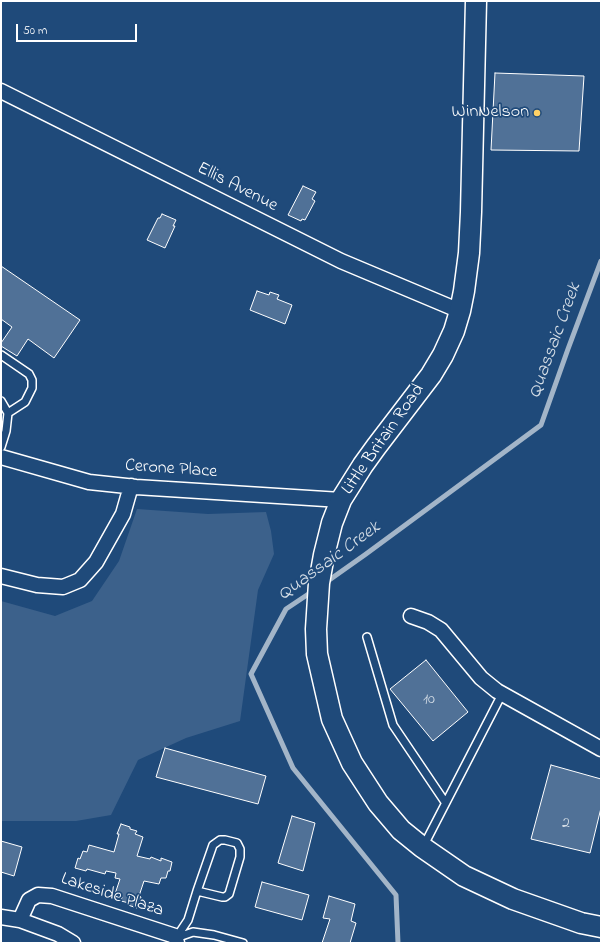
<!DOCTYPE html>
<style>
body{margin:0}
#map{position:relative;width:602px;height:944px;overflow:hidden;background:#1f4a7a;font-family:"Indie Flower",sans-serif}
canvas{display:block}
.frame{position:absolute;inset:0;border:2px solid #fff;pointer-events:none}
.scale{position:absolute;left:16px;top:24px;width:121px;height:18px;box-sizing:border-box;border:2px solid #fff;border-top:0;padding-left:5px;font-size:12px;line-height:14px;white-space:nowrap;color:#fff;-webkit-text-stroke:3px #1f4a7a;paint-order:stroke}
</style>
<div id="map">
<canvas width="602" height="944"></canvas>
<div class="frame"></div>
<div class="scale">50 m</div>
</div>
<script>
const g = document.querySelector('canvas').getContext('2d');
g.lineJoin = 'round';
function paint(path, color) {
  g.fillStyle = color;
  g.fill(path, 'evenodd');
}
function toPath(rows) {
  const path = new Path2D();
  for (const r of rows) {
    path.moveTo(r[0], r[1]);
    for (let i = 2; i < r.length; i += 2) path.lineTo(r[i], r[i + 1]);
  }
  return path;
}
function stroke(path, color, width, dash) {
  g.strokeStyle = color;
  g.lineWidth = width;
  g.lineCap = dash ? 'butt' : 'round';
  g.setLineDash(dash || []);
  g.stroke(path);
}
function drawText(font, color, halo, rows, align = 'center') {
  g.font = font + ' "Indie Flower",sans-serif';
  g.lineWidth = 3.5;
  g.setLineDash([]);
  g.textBaseline = 'middle';
  g.strokeStyle = halo;
  g.fillStyle = color;
  for (const [text, x, y, turn = 0] of rows) {
    g.save();
    g.translate(x, y);
    g.rotate((+turn || 0) * Math.PI / 180);
    g.textAlign = isNaN(turn) ? turn : align;
    if (halo) g.strokeText(text, 0, 0);
    g.fillText(text, 0, 0);
    g.restore();
  }
}
const green = toPath([
 [137,509,208,514,266,512,271,531,274,554,258,590,240,721,186,738,138,760,111,815,76,821,1,821,1,601,55,616,92,601,119,561]
]);
const stream = toPath([
 [325,583,366,554,541,425,568,349,601,261],
 [313,591,286,609,251,674,293,768,396,895,398,943]
]);
const building = toPath([
 [495,73,584,76,579,151,491,150,495,73],
 [303,186,316,192,312,199,315,201,305,220,302,219,301,221,288,215,303,186],
 [162,214,176,220,173,226,175,226,165,248,147,240,158,218,160,218,162,214],
 [1,266,80,320,54,358,28,339,17,356,1,346,1,343,12,327,1,319,1,266],
 [257,291,269,295,270,292,279,295,277,299,292,305,285,324,250,310,257,291],
 [426,660,468,712,433,741,390,689,426,660],
 [165,748,266,776,258,804,156,777,165,748],
 [551,765,601,779,601,808,590,853,531,839,551,765],
 [292,816,315,823,303,871,278,863,292,816],
 [121,824,130,827,130,829,137,831,135,834,143,837,137,856,150,859,151,857,161,861,161,858,172,862,170,871,168,871,166,878,161,878,159,884,144,881,139,896,141,897,137,908,128,905,129,903,121,901,122,897,115,894,120,879,115,878,116,873,106,871,105,874,87,869,86,871,75,868,78,858,80,859,83,851,87,852,89,845,114,852,119,834,117,834,121,824],
 [1,841,22,847,14,876,1,872,1,841],
 [262,882,309,895,302,920,255,907,262,882],
 [329,896,355,904,351,921,356,923,350,943,322,943,330,919,323,918,329,896]
]);
const lane = toPath([
 [1,355,29,374,32,380,32,388,25,402,8,413],
 [1,401,8,413,6,431,1,447],
 [367,637,393,725,445,802],
 [423,847,502,694],
 [176,938,188,920,197,891,213,845,220,840,225,840,237,843,240,849,240,857,229,894,225,897,222,897,197,891],
 [176,938,193,932,214,935,243,943]
]);
const street = toPath([
 [1,91,341,261,460,311],
 [1,457,89,482,136,487,341,500],
 [1,576,37,585,63,587,80,580,96,562,123,514,131,486],
 [411,616,428,622,441,630,481,678,497,691,601,749],
 [1,917,20,920,58,934,73,943],
 [20,920,29,900,38,895,52,896,175,936,177,943]
]);
const secondary = toPath([
 [476,1,471,212,469,253,464,291,460,311,454,331,443,355,431,375,376,447,363,465,341,500,332,523,324,555,319,583,316,629,317,654,332,719,352,763,378,803,401,830,422,847,464,876,513,899,581,923,601,927]
]);
const markers = [
 [537,113,4,"#ffd166"]
];
const numberNames = [
 ["10",429,700],
 ["2",566,824]
];
const poiNames = [
 ["WinNelson",529,113]
];
const streetNames = [
 ["Ellis Avenue",237,188,27],
 ["Little Britain Road",384,440,-55],
 ["Cerone Place",171,470,4],
 ["Lakeside Plaza",112,896,18]
];
const waterNames = [
 ["Quassaic Creek",556,341,-70],
 ["Quassaic Creek",330,562,-36]
];
paint(green, '#3c618b');
stroke(stream, '#a3b5c8', 5);
paint(building, '#507197');
stroke(building, '#fff', 1);
stroke(lane, '#fff', 10);
stroke(street, '#fff', 17);
stroke(secondary, '#fff', 23);
stroke(lane, '#1f4a7a', 7);
stroke(street, '#1f4a7a', 14);
stroke(secondary, '#1f4a7a', 20);
for (const [x, y, r, color] of markers) {
  const dot = new Path2D();
  dot.arc(x, y, r, 0, 2 * Math.PI);
  g.fillStyle = color;
  g.fill(dot);
  stroke(dot, '#1f4a7a', 1.5);
}
drawText('16px', '#d3dce5', null, numberNames);
drawText('18px', '#fff', '#1f4a7a', poiNames, 'right');
drawText('18px', '#fff', '#1f4a7a', streetNames);
drawText('italic 19px', '#d8e0e8', '#1f4a7a', waterNames);
</script>
